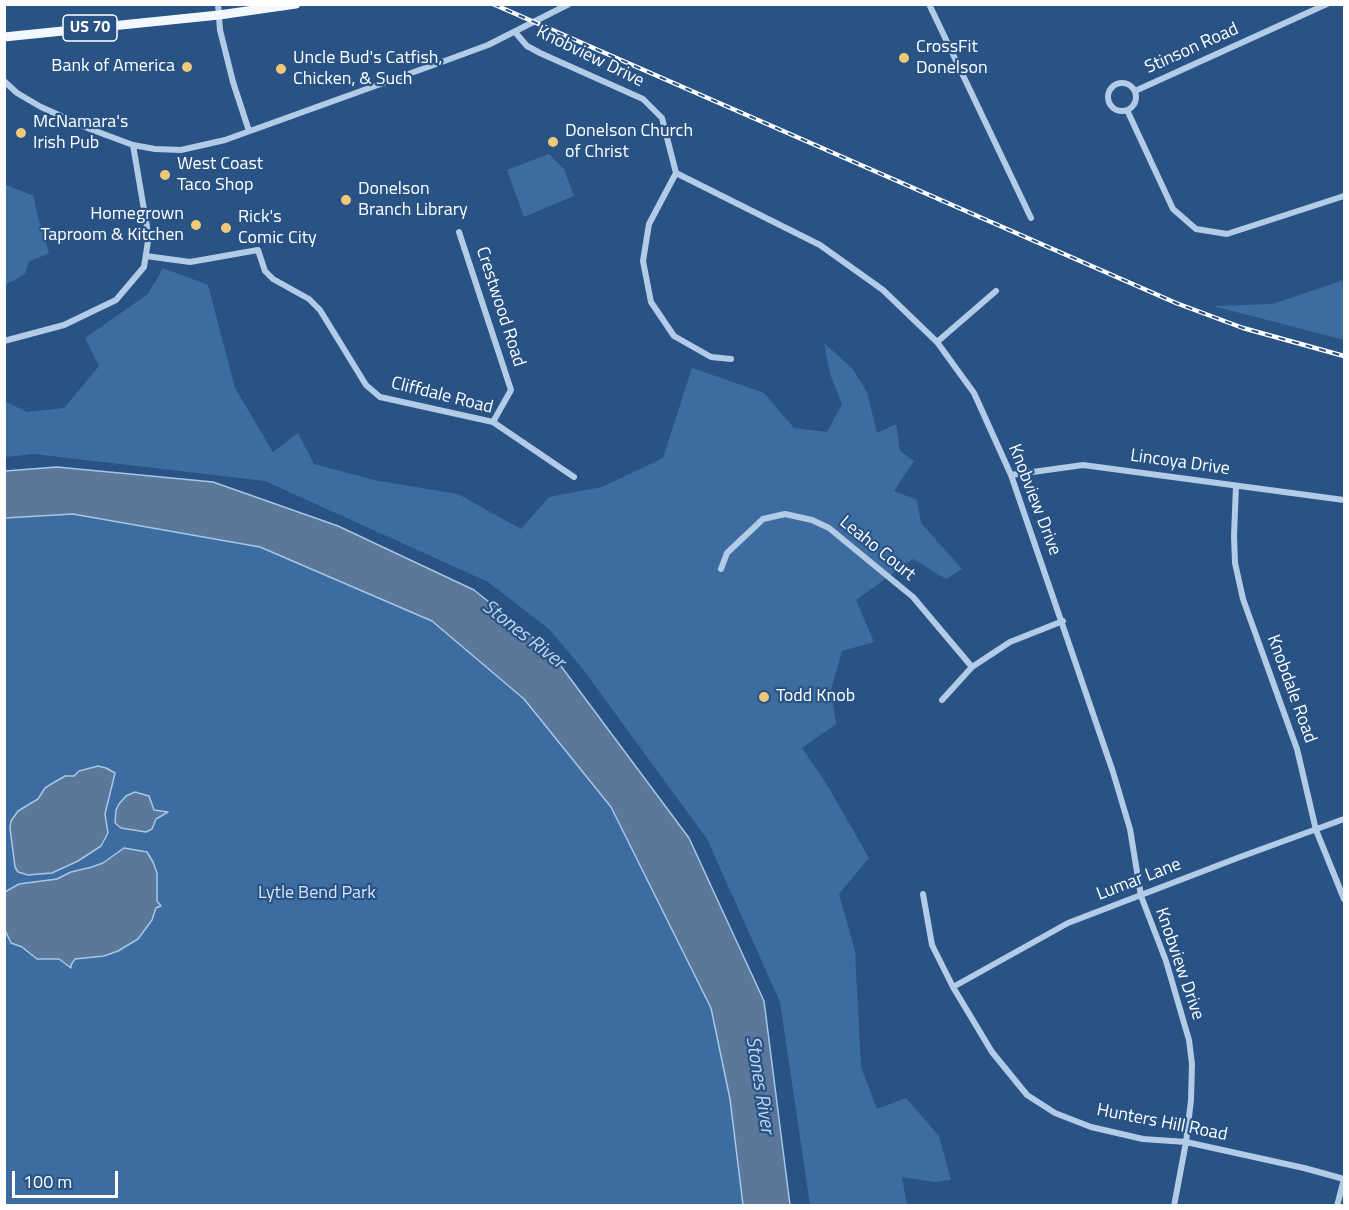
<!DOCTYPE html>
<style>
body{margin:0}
#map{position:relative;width:1349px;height:1210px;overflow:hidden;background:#285384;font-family:"Titillium Web",sans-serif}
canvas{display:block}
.frame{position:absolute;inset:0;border:6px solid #fff;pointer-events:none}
.scale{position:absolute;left:12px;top:1171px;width:106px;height:27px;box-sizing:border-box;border:3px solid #fff;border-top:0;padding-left:8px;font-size:18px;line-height:21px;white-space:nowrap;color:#fff;-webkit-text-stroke:4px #285384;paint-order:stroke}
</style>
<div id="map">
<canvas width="1349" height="1210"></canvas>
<div class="frame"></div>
<div class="scale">100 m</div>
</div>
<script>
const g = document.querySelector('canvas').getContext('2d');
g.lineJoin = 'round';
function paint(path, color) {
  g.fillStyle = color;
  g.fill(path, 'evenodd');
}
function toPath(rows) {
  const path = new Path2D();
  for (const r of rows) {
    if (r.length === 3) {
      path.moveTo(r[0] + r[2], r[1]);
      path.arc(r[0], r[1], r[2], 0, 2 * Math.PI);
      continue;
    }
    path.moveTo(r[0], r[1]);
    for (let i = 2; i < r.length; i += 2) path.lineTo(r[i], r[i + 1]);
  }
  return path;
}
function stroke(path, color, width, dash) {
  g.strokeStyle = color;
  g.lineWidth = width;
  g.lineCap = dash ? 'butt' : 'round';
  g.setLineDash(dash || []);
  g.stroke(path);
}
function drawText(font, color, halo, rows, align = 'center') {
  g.font = font + ' "Titillium Web",sans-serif';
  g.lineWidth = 4.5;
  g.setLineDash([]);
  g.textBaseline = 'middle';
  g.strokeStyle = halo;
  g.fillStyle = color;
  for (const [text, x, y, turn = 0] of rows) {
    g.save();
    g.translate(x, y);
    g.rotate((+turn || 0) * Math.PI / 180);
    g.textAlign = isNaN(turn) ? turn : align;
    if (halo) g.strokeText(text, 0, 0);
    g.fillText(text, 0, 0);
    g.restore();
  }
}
const green = toPath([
 [549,154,564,169,574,196,524,217,507,170],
 [4,184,34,196,36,210,49,253,29,262,25,274,5,285],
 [163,268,208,285,235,388,273,452,298,433,314,464,374,480,458,494,521,529,549,497,602,487,663,458,692,368,764,393,794,428,827,432,842,404,830,374,824,343,852,368,867,392,877,433,896,424,900,451,914,461,894,491,917,500,921,523,962,569,946,579,913,559,856,600,874,642,842,651,831,690,836,724,802,748,826,783,869,858,839,894,855,951,861,1067,877,1109,906,1098,939,1136,951,1180,934,1182,902,1177,907,1205,810,1205,780,1002,707,839,582,668,549,629,488,582,265,481,34,454,5,457,4,401,27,412,64,408,99,366,85,338,148,294],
 [1344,280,1344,340,1213,306,1273,304],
 [5,476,204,489,552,679,711,1008,730,1099,743,1205,5,1206]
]);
const water = toPath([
 [57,467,213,482,338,526,474,590,549,650,689,838,764,1001,790,1205,743,1205,730,1099,711,1008,611,807,524,699,432,621,260,547,73,514,5,518,5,471,57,467],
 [98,766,106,768,115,773,105,814,108,833,101,846,78,861,52,873,28,875,18,872,15,867,10,828,11,821,18,811,38,799,45,788,53,783,65,776,74,776,79,771,98,766],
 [135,792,149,796,154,810,168,812,156,819,152,829,146,832,121,828,115,823,116,810,119,804,126,796,135,792],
 [124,848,147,852,153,862,157,873,157,901,161,906,156,908,152,920,138,939,118,951,104,956,75,959,71,965,71,968,59,959,37,959,22,947,11,943,5,930,5,892,19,884,57,879,71,872,92,867,103,863,124,848]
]);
const minor = toPath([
 [218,4,220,30,233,82,249,131],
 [929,4,1031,218],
 [515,32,527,46,540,53,643,99,662,118,676,173,820,245,883,290,937,342,974,393,1011,475,1113,772,1130,829,1141,896,1166,961,1189,1040,1192,1064,1191,1100,1186,1142,1174,1206],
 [4,81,17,93,41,107,90,129,133,145,155,149,181,150,225,140,450,59,488,45,569,4],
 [1122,97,14],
 [1135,91,1327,4],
 [1127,110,1173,209,1196,229,1227,234,1344,196],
 [676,173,649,224,643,261,651,302,674,336,711,357,731,359],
 [459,232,511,390,493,422],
 [146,256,190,262,258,250,265,271,273,279,309,299,320,310,366,385,380,397,493,422,574,477],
 [4,341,64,325,116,300,144,267,148,241,147,227,133,145],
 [937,342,996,291],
 [1011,475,1083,465,1344,500],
 [1236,486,1234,536,1235,563,1243,599,1297,749,1316,830,1344,899],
 [721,569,727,553,763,519,785,514,812,520,829,528,913,597,972,667],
 [942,700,972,667,1010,642,1063,621],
 [923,894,932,945,953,987,992,1052,1027,1095,1055,1113,1091,1127,1143,1139,1186,1142,1304,1168,1344,1179],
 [953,987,1068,923,1240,857,1344,819],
 [1337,1206,1344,1179]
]);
const primary = toPath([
 [4,37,219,15,296,4]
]);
const rail = toPath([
 [493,4,1176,303,1243,328,1344,356]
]);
const markers = [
 [904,58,6,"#efc978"],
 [187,67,6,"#efc978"],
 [281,69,6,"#efc978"],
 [21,133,6,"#efc978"],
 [553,142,6,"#efc978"],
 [165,175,6,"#efc978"],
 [346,200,6,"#efc978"],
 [196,225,6,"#efc978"],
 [226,228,6,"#efc978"],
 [764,697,6,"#efc978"]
];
const shields = [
 [90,28,54]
];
const shieldNames = [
 ["US 70",90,28]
];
const poiNames = [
 ["CrossFit",916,48],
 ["Donelson",916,69],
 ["Uncle Bud's Catfish,",293,59],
 ["Chicken, & Such",293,80],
 ["Bank of America",175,67,"right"],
 ["McNamara's",33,123],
 ["Irish Pub",33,144],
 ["Donelson Church",565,132],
 ["of Christ",565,153],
 ["West Coast",177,165],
 ["Taco Shop",177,186],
 ["Donelson",358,190],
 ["Branch Library",358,211],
 ["Homegrown",184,215,"right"],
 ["Taproom & Kitchen",184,236,"right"],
 ["Rick's",238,218],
 ["Comic City",238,239],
 ["Todd Knob",776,697]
];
const streetNames = [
 ["Stinson Road",1192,49,-24],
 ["Knobview Drive",590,57,26],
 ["Crestwood Road",500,307,72],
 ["Cliffdale Road",442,396,14],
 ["Lincoya Drive",1180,463,8],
 ["Knobview Drive",1034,500,69],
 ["Leaho Court",877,549,39],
 ["Knobdale Road",1291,689,70],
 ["Lumar Lane",1139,880,-21],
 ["Knobview Drive",1179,964,71],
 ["Hunters Hill Road",1162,1123,11]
];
const parkNames = [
 ["Lytle Bend Park",317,894]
];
const waterNames = [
 ["Stones River",523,635,38],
 ["Stones River",759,1085,81]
];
paint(green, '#3d6da0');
paint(water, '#5b789a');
stroke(water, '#a7c7e7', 1.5);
stroke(minor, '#b2cbe7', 6);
stroke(primary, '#f3f8fe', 9);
stroke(rail, '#fff', 4.5);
stroke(rail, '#285384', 2, [7]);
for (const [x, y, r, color] of markers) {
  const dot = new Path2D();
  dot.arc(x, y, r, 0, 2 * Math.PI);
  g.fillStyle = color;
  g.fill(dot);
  stroke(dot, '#285384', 2);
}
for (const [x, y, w] of shields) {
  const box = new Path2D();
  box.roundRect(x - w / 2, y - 13, w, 26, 4.5);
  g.fillStyle = '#285384';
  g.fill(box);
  stroke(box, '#fff', 1.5);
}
drawText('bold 16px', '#fff', null, shieldNames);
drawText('18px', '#fff', '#285384', poiNames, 'left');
drawText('18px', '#fff', '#285384', streetNames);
drawText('18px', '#d5e5f6', '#285384', parkNames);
drawText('italic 20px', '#bed5ef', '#285384', waterNames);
</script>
